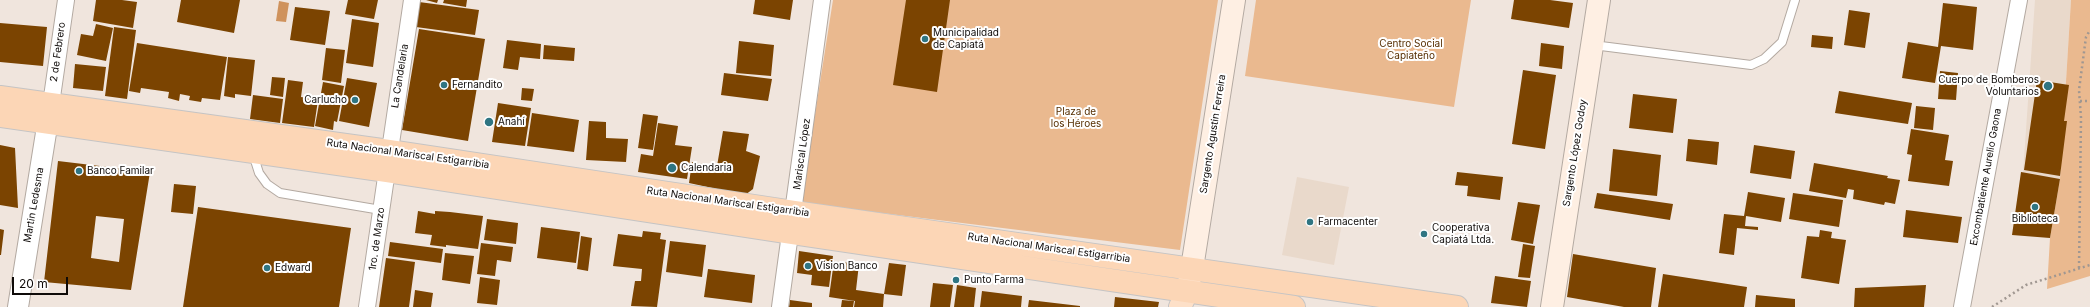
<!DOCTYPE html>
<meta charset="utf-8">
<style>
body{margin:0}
#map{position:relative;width:2090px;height:307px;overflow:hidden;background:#f0e5dd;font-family:Inter,sans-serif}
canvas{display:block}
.scale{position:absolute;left:12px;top:277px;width:56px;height:18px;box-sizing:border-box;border:2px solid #0f0b09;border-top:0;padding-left:5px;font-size:12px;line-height:14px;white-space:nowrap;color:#0f0b09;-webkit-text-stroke:3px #fff;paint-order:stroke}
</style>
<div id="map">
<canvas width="2090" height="307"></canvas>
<div class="scale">20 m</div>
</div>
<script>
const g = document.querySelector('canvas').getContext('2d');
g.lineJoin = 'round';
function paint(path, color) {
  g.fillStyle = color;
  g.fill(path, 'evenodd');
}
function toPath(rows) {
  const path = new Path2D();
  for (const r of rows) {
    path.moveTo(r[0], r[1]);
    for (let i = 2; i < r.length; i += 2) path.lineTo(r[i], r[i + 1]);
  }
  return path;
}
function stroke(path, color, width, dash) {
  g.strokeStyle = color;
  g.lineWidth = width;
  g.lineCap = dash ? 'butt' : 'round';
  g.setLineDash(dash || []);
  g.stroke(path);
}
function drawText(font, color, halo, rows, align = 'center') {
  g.font = font + ' Inter,sans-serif';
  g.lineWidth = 4;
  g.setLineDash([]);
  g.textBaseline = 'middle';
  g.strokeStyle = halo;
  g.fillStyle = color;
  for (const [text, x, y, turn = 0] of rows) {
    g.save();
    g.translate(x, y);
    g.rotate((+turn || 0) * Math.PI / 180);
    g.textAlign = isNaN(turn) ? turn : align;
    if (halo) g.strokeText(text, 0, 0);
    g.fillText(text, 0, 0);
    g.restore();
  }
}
const built = toPath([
 [2035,0,2071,0,2060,179,2023,173],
 [1297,177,1349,187,1334,265,1282,255]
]);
const green = toPath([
 [833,0,1218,0,1180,250,801,203],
 [1256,0,1471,0,1454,107,1245,76],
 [2071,0,2090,0,2090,276,2047,289,2050,238,2060,179]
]);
const water = toPath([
 [279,1,289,3,286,22,276,21]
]);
const building = toPath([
 [96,0,122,0,137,2,133,28,93,21],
 [181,0,240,0,234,33,177,22],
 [348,0,378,0,374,19,345,14],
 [426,0,438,0,437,3],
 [444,0,467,0,466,7,443,3],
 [755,0,793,0,790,20,753,14],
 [906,0,950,0,937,92,893,85],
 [1514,0,1550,0,1573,3,1569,28,1511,19],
 [419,2,479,10,475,35,416,27],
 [1943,3,1977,7,1973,50,1941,46,1935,83,1902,78,1908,42,1938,47],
 [295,7,330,11,325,45,290,40],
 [1849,10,1870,13,1865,48,1844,45],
 [352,19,379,23,373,67,346,63],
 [0,23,47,27,43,66,0,62],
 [96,24,113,28,106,61,77,55,81,34,93,36],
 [114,27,136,30,127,99,105,96],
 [419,29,485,39,468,141,402,130],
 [1812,35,1833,37,1832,49,1811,47],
 [507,40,541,44,540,59,520,57,518,70,503,68],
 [739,41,774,45,771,76,736,73],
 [137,43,227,57,220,100,202,98,201,102,189,100,190,96,180,94,179,101,168,98,169,92,141,88,140,93,129,91],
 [1541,43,1564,46,1562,69,1539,66],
 [544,45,575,48,574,61,543,59],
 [326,48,345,50,341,83,322,80],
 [228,57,255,60,251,96,235,94,235,98,224,96],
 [75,64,106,67,103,91,73,88],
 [1523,70,1556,75,1545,149,1512,144],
 [1940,71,1958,73,1956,100,1938,99],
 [724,73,772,79,768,101,721,95],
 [272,77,285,78,283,97,270,95],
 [347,78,377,83,369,127,339,121],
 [288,80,303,82,301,97,318,100,314,127,282,123],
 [2037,80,2069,85,2064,121,2067,121,2060,176,2024,170],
 [323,82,344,86,337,122,334,121,333,130,315,126],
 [522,88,534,89,532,101,521,100],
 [1839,91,1912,103,1908,124,1835,113],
 [1633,94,1677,99,1673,133,1629,128],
 [253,95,283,99,280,123,250,119],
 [498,103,531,108,525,146,492,142],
 [1916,106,1935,108,1933,130,1914,128],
 [532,113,579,120,574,152,527,146],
 [643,114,658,116,653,150,638,148],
 [589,121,606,122,606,138,628,139,626,162,586,160],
 [658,123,678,126,675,145,692,147,687,179,638,172,641,154,653,156],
 [1911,129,1949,135,1945,160,1953,161,1949,186,1908,181,1912,155,1907,154],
 [723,131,749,134,746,151,760,156,753,189,745,195,689,183,692,162,717,166],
 [1688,139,1719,142,1717,165,1686,161],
 [0,145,15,148,18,208,0,205],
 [1754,145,1795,151,1791,179,1750,173],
 [1613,149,1661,155,1657,196,1609,191],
 [58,161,150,172,131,290,44,282],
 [96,216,124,219,119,262,91,258],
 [1814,163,1888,176,1887,178,1900,180,1895,204,1885,202,1884,205,1853,199,1854,190,1848,189,1846,198,1809,191],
 [1457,172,1503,177,1500,200,1467,196,1468,186,1455,185],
 [2021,172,2060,179,2050,238,2012,235],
 [174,184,196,186,193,214,171,212],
 [1748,192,1785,198,1781,222,1746,216,1745,226,1758,227,1758,230,1737,228,1734,255,1719,253,1724,214,1744,216],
 [1597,193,1673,204,1670,220,1594,208],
 [1793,193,1843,200,1839,227,1789,219],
 [1518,202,1540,205,1533,244,1511,240],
 [198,207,351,228,339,307,183,307],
 [1906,210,1962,217,1958,243,1903,237],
 [418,211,435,214,435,211,450,212,483,216,478,249,446,245,446,247,430,245,432,235,415,233],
 [487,219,518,223,516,244,484,240],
 [541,227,580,232,576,263,537,258],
 [0,229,4,230,1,255,0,255],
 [1820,230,1832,232,1831,238,1846,240,1839,284,1801,278,1807,236,1819,237],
 [643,231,661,233,660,239,666,240,657,307,631,306,635,281,641,281,642,269,613,266,618,234,642,237],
 [581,236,592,238,588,271,577,269],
 [670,241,706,245,702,277,666,272],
 [390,242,443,249,441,263,388,256],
 [481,243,513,247,511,262,497,260,495,276,477,274],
 [1523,244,1535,246,1530,278,1518,277],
 [799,251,833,256,829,287,811,285,812,275,797,273],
 [445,253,474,256,470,284,442,280],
 [1573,254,1656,268,1651,307,1624,307,1567,297],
 [386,258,415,262,409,307,379,307],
 [834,261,859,264,856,290,884,294,883,307,854,307,855,301,829,297],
 [889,263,906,265,902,296,884,294],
 [708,269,755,275,752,303,704,297],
 [1663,274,1747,287,1744,307,1658,307],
 [1495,276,1531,281,1527,307,1491,303],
 [480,277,500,280,497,305,477,303],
 [933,283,953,285,950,307,930,307],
 [957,285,976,288,974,307,954,307],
 [1926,285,1924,307,1854,307,1855,288],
 [415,290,433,293,431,307,413,307],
 [982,291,1022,296,1021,307,980,307],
 [1756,295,1795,299,1795,307,1755,307],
 [1115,297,1159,302,1158,307,1114,307],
 [790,300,812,303,812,307,789,307],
 [842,300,854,301,853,307,841,307],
 [1029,300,1080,306,1080,307,1028,307]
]);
const path = toPath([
 [2080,101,2090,101],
 [2079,268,2081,118,2079,90,2086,37,2090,30],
 [1992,307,2026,285,2090,265]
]);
const service = toPath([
 [1593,45,1751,65,1764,59,1782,42,1795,0],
 [253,154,259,173,267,184,280,193,381,210]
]);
const minor = toPath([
 [51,104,66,0],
 [367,307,412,0],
 [780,307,822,0],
 [1962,307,2019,0]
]);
const tertiary = toPath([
 [18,307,50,108]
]);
const secondary = toPath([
 [1192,268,1234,0],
 [1552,307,1599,0]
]);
const primary = toPath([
 [1180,307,1187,292,1191,273]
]);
const trunk = toPath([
 [0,97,389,151,794,212,1457,307],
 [0,116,387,171,791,233,1294,307]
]);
const markers = [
 [925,39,4,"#2f7582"],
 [444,85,4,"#2f7582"],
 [2048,86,5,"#2f7582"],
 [355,100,4,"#2f7582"],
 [489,122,5,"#2f7582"],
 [672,168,5,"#2f7582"],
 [79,171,4,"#2f7582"],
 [2035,207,4,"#2f7582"],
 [1310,222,4,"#2f7582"],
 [1424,234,4,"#2f7582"],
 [808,266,4,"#2f7582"],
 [267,268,4,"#2f7582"],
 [956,280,4,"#2f7582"]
];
const poiNames = [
 ["Municipalidad",933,33],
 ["de Capiatá",933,45],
 ["Cuerpo de Bomberos",2039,80,"right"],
 ["Voluntarios",2039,92,"right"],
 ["Fernandito",452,85],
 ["Carlucho",347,100,"right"],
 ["Anahí",498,122],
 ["Calendaria",681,168],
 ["Banco Familar",87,171],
 ["Biblioteca",2035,219,"center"],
 ["Farmacenter",1318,222],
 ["Cooperativa",1432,228],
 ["Capiatá Ltda.",1432,240],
 ["Vision Banco",816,266],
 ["Edward",275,268],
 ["Punto Farma",964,280]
];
const parkNames = [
 ["Centro Social",1411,44],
 ["Capiateño",1411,56],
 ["Plaza de",1076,112],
 ["los Héroes",1076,124]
];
const streetNames = [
 ["2 de Febrero",58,52,-82],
 ["La Candelaria",400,76,-81],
 ["Sargento Agustin Ferreira",1213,134,-81],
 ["Sargento López Godoy",1575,153,-81],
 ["Ruta Nacional Mariscal Estigarribia",408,154,8],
 ["Mariscal López",802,154,-82],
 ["Excombatiente Aurelio Gaona",1986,177,-80],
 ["Ruta Nacional Mariscal Estigarribia",728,202,8],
 ["Martin Ledesma",34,205,-80],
 ["1ro. de Marzo",377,239,-82],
 ["Ruta Nacional Mariscal Estigarribia",1049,248,8]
];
paint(built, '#e9d9cb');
paint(green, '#eab98f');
paint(water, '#cf925c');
paint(building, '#7b4401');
stroke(service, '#b3a9a1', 10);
stroke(minor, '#b3a9a1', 18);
stroke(tertiary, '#b3a9a1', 22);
stroke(secondary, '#b3a9a1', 24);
stroke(primary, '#c5c4c4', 24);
stroke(trunk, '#c5c4c4', 24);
stroke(path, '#a09791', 2.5, [2, 3]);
stroke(service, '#fff', 8);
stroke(minor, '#fff', 16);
stroke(tertiary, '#fff', 20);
stroke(secondary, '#feefe3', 22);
stroke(primary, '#fde0c8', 22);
stroke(trunk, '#fcd6b6', 22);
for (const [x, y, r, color] of markers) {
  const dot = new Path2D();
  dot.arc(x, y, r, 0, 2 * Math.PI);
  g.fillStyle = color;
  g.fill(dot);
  stroke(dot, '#fff', 1.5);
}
drawText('10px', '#0f0b09', '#fff', poiNames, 'left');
drawText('10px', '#562e00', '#fff', parkNames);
drawText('10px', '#0f0b09', '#fff', streetNames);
</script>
